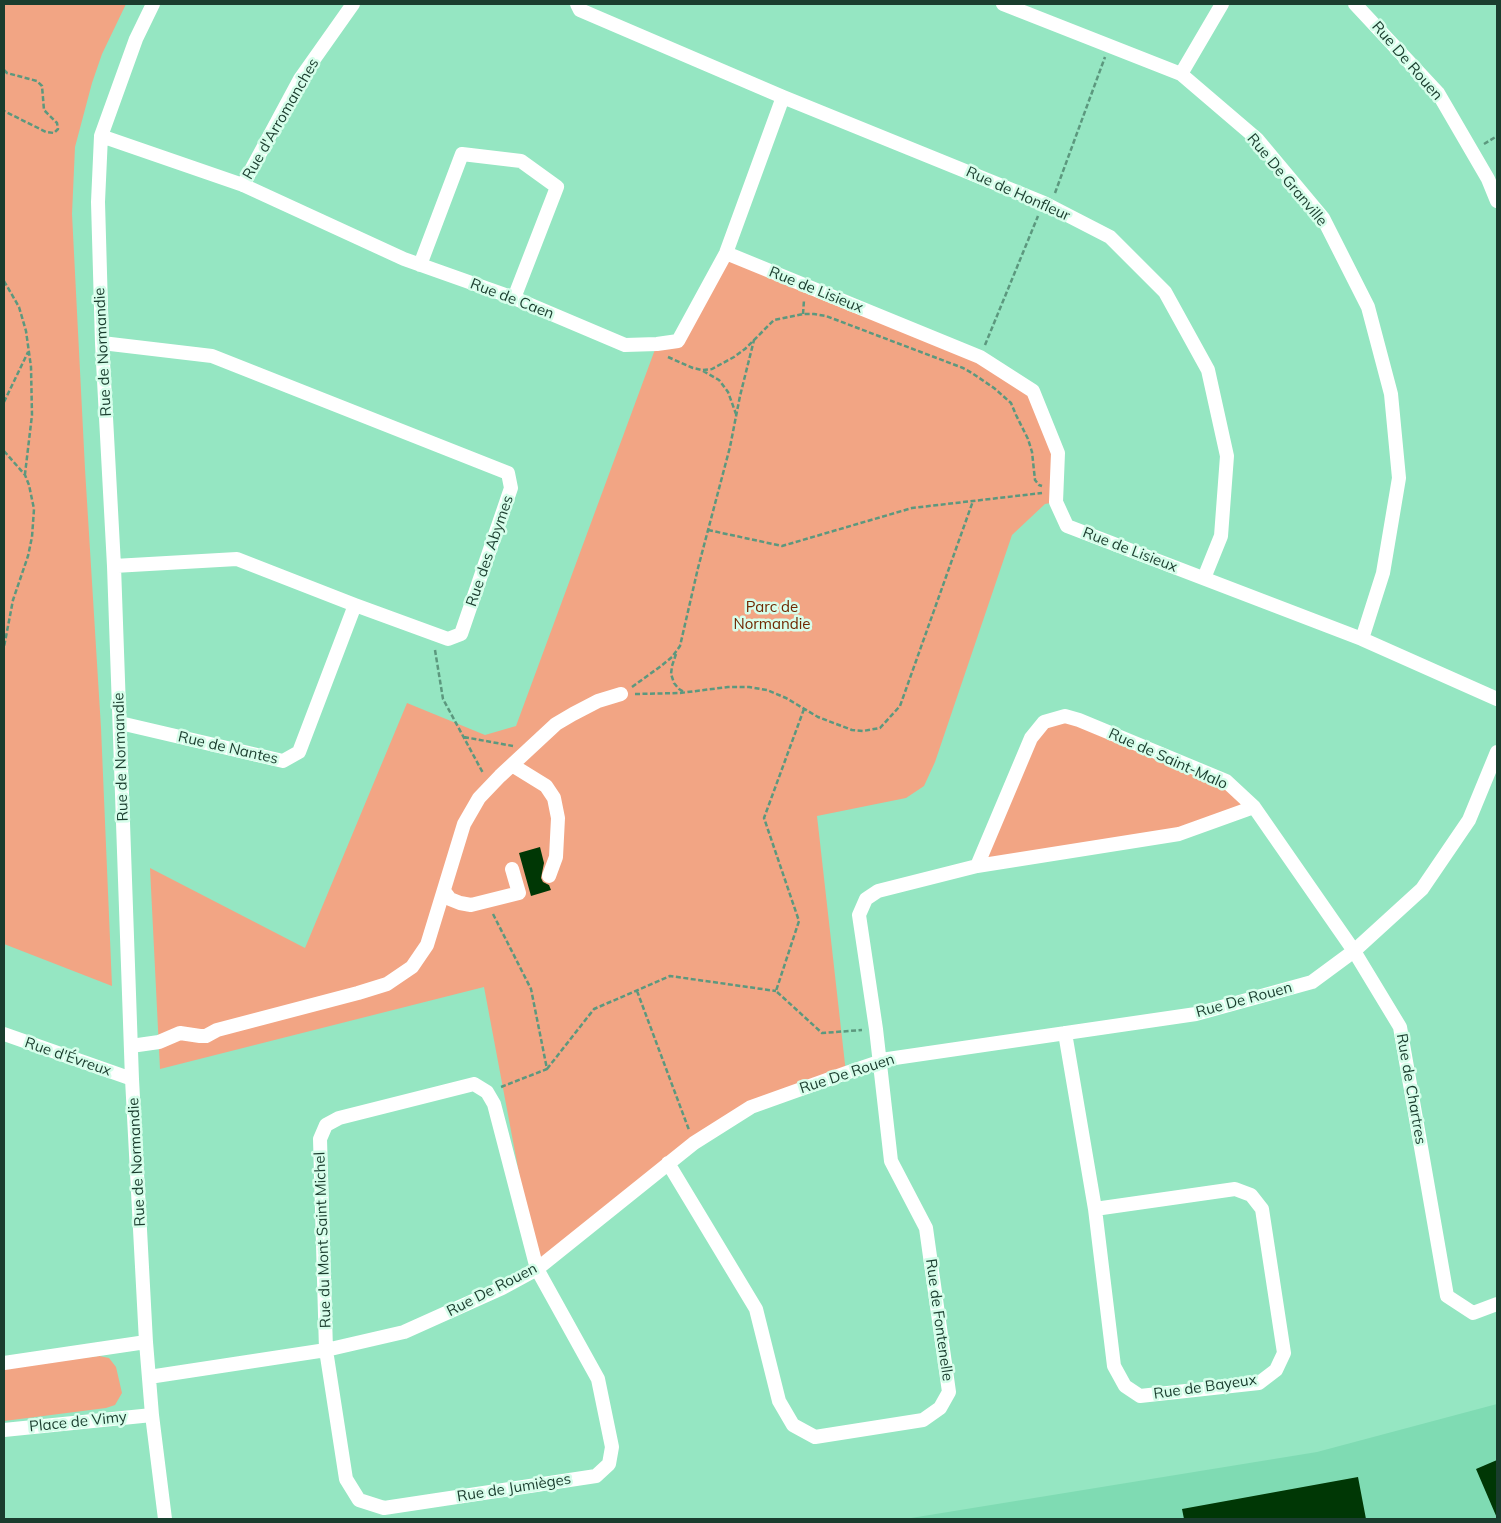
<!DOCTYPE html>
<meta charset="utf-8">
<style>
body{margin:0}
#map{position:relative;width:1501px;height:1523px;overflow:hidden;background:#95e6c2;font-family:Mulish,sans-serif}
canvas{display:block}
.frame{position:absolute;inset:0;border:5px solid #1a3d2e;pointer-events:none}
</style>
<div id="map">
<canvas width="1501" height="1523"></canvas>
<div class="frame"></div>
</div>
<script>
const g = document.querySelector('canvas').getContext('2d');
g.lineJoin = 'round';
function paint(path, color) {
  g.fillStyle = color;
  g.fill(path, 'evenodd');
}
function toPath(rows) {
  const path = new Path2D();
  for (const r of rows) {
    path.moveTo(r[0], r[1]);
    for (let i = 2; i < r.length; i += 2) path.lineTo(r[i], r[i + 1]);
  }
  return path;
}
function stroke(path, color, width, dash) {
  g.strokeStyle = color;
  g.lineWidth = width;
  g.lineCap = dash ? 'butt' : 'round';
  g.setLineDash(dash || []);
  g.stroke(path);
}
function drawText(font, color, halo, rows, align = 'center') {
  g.font = font + ' Mulish,sans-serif';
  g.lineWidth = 5;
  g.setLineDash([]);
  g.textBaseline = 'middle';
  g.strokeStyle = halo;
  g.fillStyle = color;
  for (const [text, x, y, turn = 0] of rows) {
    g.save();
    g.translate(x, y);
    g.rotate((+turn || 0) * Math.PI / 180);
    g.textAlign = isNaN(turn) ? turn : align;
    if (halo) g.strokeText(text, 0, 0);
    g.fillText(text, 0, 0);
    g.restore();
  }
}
const built = toPath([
 [1497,1404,1497,1519,905,1519,1317,1452]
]);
const green = toPath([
 [4,4,126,4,102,54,92,83,75,147,72,214,85,469,101,728,112,986,4,944],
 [726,253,980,357,1033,391,1058,453,1056,502,1045,504,1012,535,935,762,924,786,906,798,817,816,846,1073,751,1107,537,1269,484,987,160,1069,150,868,305,948,407,703,485,735,516,726,657,344,678,341],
 [1065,716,1226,781,1254,807,1179,834,977,866,1031,738],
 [99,1356,109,1358,116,1367,122,1393,115,1405,106,1408,4,1421,4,1368]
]);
const building = toPath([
 [540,847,544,863,541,878,543,882,549,885,551,890,531,896,519,853],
 [1497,1460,1497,1518,1476,1469],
 [1358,1477,1366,1519,1184,1519,1182,1509]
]);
const path = toPath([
 [4,70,7,73,37,81,42,86,44,110,57,123,58,129,54,133,46,132,4,111],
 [1484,144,1497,136],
 [1055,193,1105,57],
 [4,281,19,307,26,331,31,367,32,415,25,474],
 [803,314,804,300],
 [985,345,1038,216],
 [668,357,693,368,702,370,712,369,734,357,745,349,774,320,803,314,814,314,826,316,963,368,972,373,994,388,1011,403,1016,415,1028,439,1032,452,1035,480,1039,485,1042,486],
 [703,371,719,380,728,392,736,414],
 [4,402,28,352],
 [4,451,25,475,29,485,34,509,32,537,28,556,13,600,4,647],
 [708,530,782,546,912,508,1042,493],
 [435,650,443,699,483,773],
 [676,654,672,666,671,674,674,683,679,689,684,692],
 [632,687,661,666,672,657,680,646,698,568,730,447,740,396,754,340],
 [635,694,680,693,728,687,749,687,767,690,786,698,818,717,852,730,863,731,880,728,900,706,973,501],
 [804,709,764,818,799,921,776,991,822,1033,862,1030],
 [464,737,513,746],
 [493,914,531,989,547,1069,501,1087],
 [637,991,689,1130],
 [547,1069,594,1009,670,976,776,991]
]);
const minor = toPath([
 [153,4,136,39,101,136,98,202,102,343,114,566,132,1079,146,1342,152,1415,165,1519],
 [577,4,580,10,783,97,1044,203,1110,237,1165,292,1208,370,1227,456,1221,536,1204,578],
 [1003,4,1181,74,1257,139,1323,218,1368,307,1391,394,1399,478,1383,573,1362,639],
 [1355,4,1438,93,1488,179,1497,201],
 [1181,74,1222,4],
 [101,136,243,185,404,259,514,298,625,345,657,344,678,341,726,253,783,97],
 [243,185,300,79,353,4],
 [726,253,980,357,1033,391,1058,453,1056,502,1067,526,1362,639,1497,699],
 [420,265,462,154,521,161,557,187,514,298],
 [102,343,212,356,508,473,511,488,461,634,448,639,355,605,237,559,114,566],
 [120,723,283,761,299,752,355,605],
 [512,765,546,786,554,798,558,818,556,857,549,876],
 [977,866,1031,738,1044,722,1065,716,1079,720,1226,781,1254,807,1354,951,1400,1027,1447,1296,1473,1313,1497,1304],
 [444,891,450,899,460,903,471,905,519,893,512,869],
 [1065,1033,1095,1209,1114,1366,1125,1386,1140,1396,1259,1383,1276,1370,1284,1353,1262,1209,1251,1195,1235,1189,1095,1209],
 [4,1034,132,1079],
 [131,1046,159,1042,180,1033,200,1036,206,1036,217,1030,358,993,387,984,412,967,427,945,464,824,479,798,500,776,556,724,573,714,598,701,621,694],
 [474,1084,487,1092,494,1104,537,1269,598,1379,612,1447,609,1464,596,1476,384,1508,359,1500,346,1479,326,1350,320,1139,326,1125,339,1118,474,1084],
 [668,1163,756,1309,779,1401,793,1425,815,1437,923,1420,940,1408,949,1392,926,1228,891,1161,876,1029,859,915,866,899,878,891,977,866,1179,834,1254,807],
 [4,1363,146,1342],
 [149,1377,326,1350,404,1332,502,1288,537,1269,694,1143,751,1107,846,1073,888,1059,1196,1014,1312,982,1354,951,1422,889,1469,820,1497,752],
 [4,1430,152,1415]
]);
const streetNames = [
 ["Rue De Rouen",1407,61,49],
 ["Rue d'Arromanches",281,119,-60],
 ["Rue De Granville",1287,180,50],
 ["Rue de Honfleur",1018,194,24],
 ["Rue de Lisieux",816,290,22],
 ["Rue de Caen",512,299,21],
 ["Rue de Normandie",103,352,-93],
 ["Rue de Lisieux",1130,550,21],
 ["Rue des Abymes",490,551,-71],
 ["Rue de Nantes",228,748,13],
 ["Rue de Normandie",121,757,-92],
 ["Rue de Saint-Malo",1168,759,24],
 ["Rue De Rouen",1244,1000,-15],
 ["Rue d'Évreux",68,1057,19],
 ["Rue De Rouen",847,1074,-18],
 ["Rue de Chartres",1411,1089,80],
 ["Rue de Normandie",137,1162,-93],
 ["Rue du Mont Saint Michel",323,1240,-92],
 ["Rue De Rouen",492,1290,-27],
 ["Rue de Fontenelle",939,1320,82],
 ["Rue de Bayeux",1205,1387,-8],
 ["Place de Vimy",78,1422,-6],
 ["Rue de Jumièges",514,1488,-9]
];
const parkNames = [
 ["Parc de",772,607],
 ["Normandie",772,624]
];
paint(built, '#7fdbb3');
paint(green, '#f2a584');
paint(building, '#003705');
stroke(path, '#5c987e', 2.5, [5, 2.5]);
stroke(minor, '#fff', 14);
drawText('15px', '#1a3d2e', '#d7feeb', streetNames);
drawText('15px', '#6f2800', '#d7feeb', parkNames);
</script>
